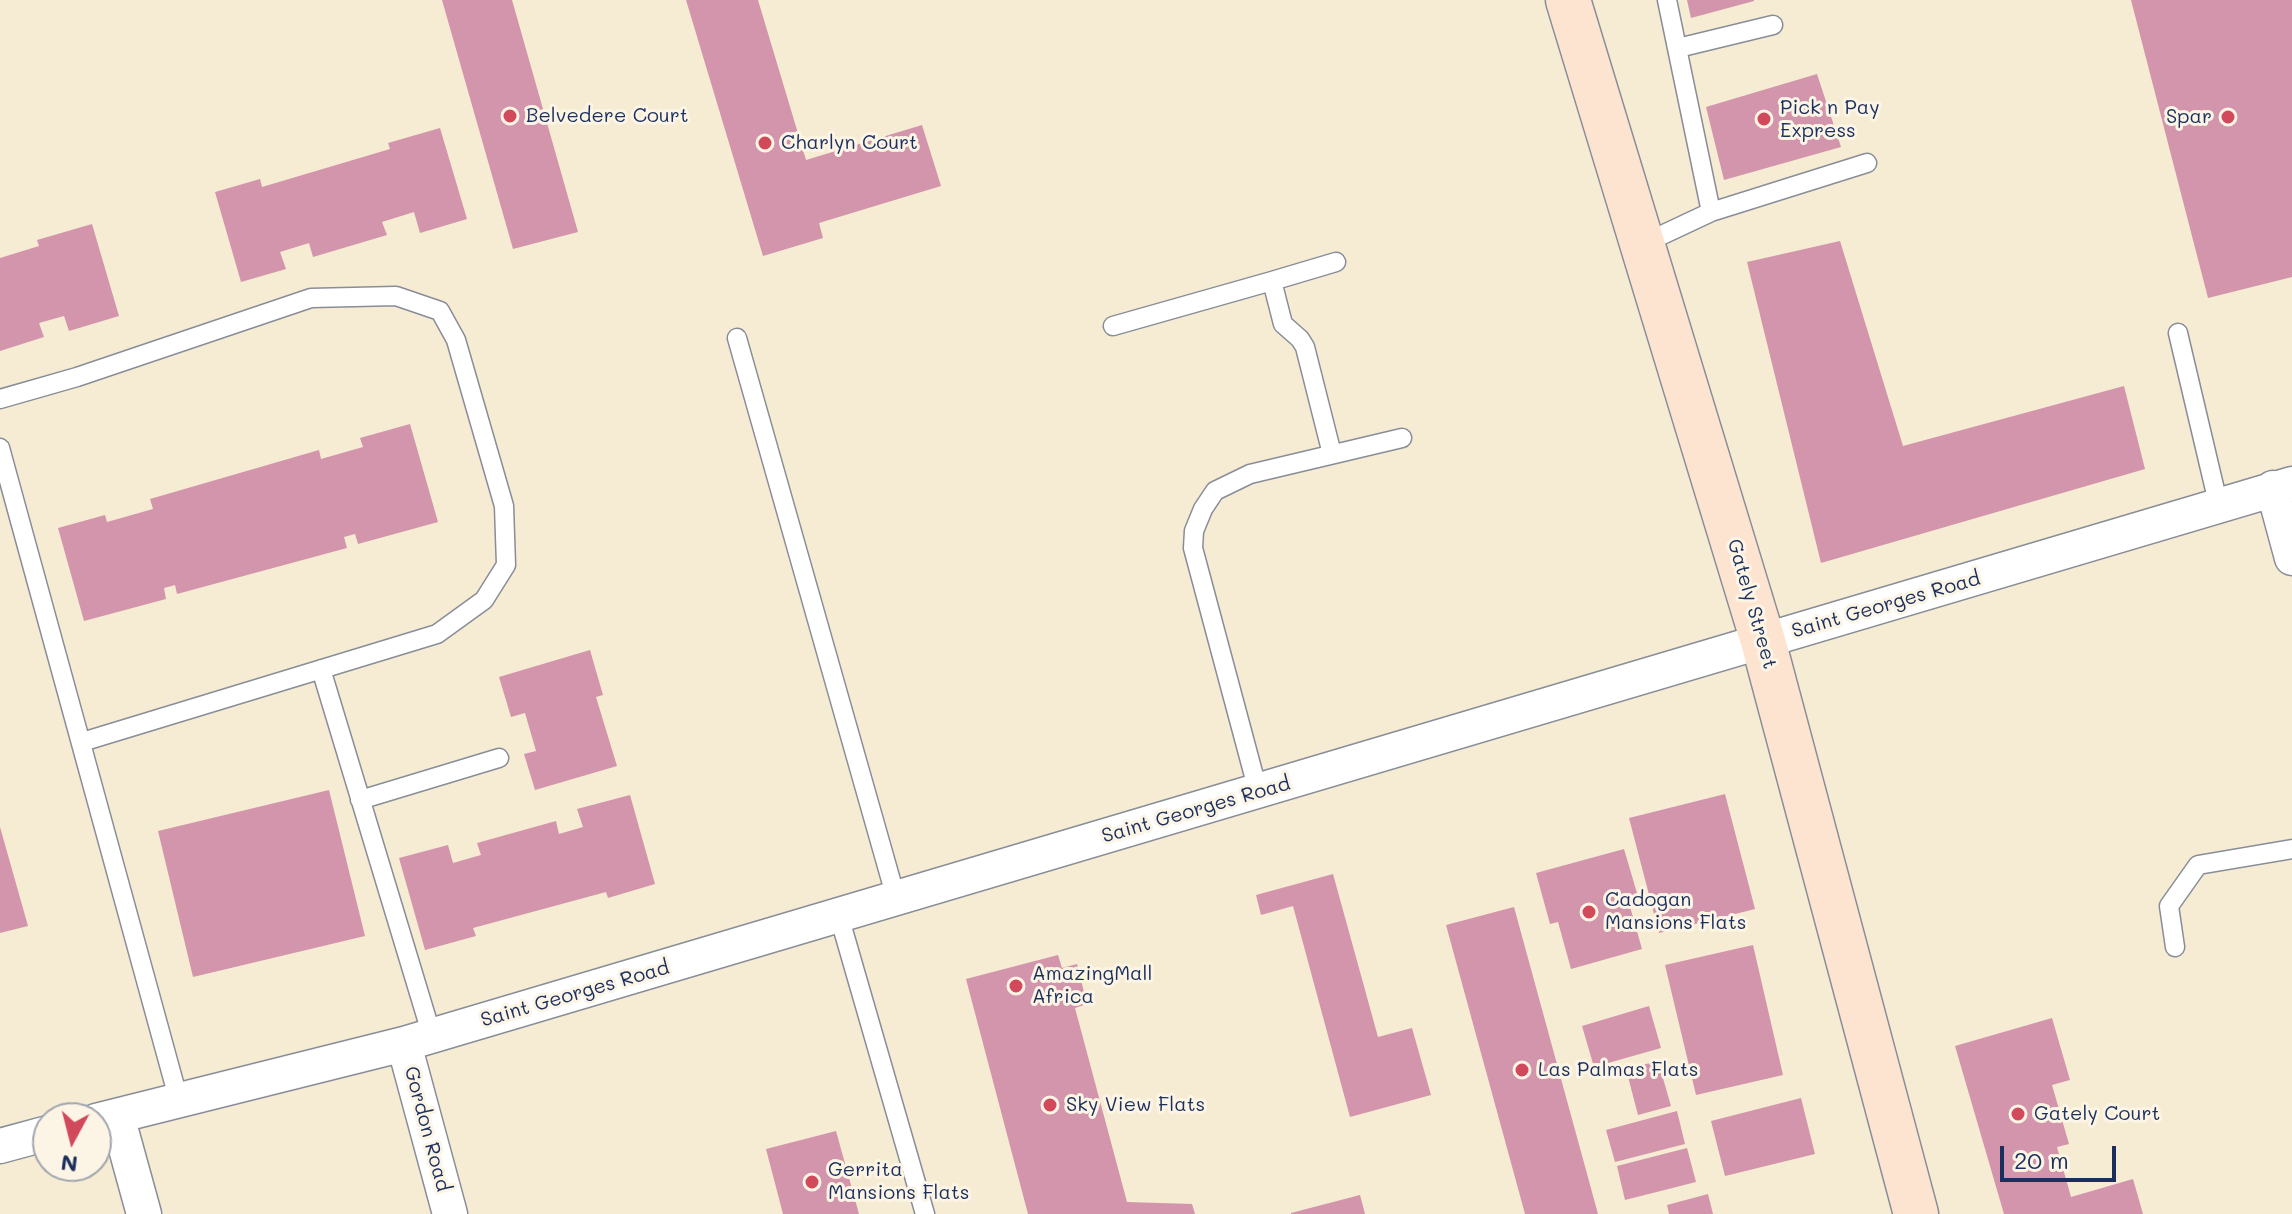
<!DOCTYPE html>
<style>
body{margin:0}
#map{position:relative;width:2292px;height:1214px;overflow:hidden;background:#f6ebd3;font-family:Mali,sans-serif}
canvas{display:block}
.north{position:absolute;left:32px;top:1102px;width:80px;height:80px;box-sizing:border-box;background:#fcf5e5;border:2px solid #a2a6af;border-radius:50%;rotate:187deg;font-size:22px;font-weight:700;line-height:32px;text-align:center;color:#1b2f5e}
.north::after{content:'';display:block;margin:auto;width:28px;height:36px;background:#d1495b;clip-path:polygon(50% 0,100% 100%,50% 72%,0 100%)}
.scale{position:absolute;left:2000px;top:1146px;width:116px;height:36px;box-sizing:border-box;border:4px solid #1b2f5e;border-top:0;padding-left:10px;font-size:24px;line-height:28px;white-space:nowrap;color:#1b2f5e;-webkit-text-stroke:6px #fcf5e5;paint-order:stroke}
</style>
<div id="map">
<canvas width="2292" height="1214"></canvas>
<div class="north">N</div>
<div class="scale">20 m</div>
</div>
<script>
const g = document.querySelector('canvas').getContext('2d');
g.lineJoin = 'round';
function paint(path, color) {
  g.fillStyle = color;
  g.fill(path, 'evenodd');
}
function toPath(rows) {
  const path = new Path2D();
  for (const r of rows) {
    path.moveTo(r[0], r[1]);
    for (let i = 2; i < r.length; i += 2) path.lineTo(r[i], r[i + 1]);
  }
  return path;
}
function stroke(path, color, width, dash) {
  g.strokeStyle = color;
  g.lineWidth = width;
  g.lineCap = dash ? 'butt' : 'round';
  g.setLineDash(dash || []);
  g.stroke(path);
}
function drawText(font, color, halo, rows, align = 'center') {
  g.font = font + ' Mali,sans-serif';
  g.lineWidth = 6;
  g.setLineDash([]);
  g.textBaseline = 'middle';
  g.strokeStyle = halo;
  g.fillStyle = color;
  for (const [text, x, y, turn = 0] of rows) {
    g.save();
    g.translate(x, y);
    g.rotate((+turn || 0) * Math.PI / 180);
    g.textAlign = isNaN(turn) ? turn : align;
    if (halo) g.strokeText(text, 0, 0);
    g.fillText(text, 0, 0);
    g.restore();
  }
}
const building = toPath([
 [442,0,512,0,578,232,513,249],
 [686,0,758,0,806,160,922,125,941,186,819,223,823,238,763,256],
 [1687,0,1754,0,1754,1,1691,18],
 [2131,0,2292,0,2292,277,2208,298],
 [1817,74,1841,147,1724,180,1706,107],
 [440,128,467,219,420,233,414,212,382,222,387,235,313,257,309,243,280,252,286,269,241,282,215,192,260,179,262,187,390,149,388,143],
 [92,224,119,316,69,331,64,316,39,323,44,337,0,351,0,258,39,246,37,240],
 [1840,241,1903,446,2124,386,2145,469,1821,563,1747,262],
 [410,424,438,522,358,544,355,534,344,537,347,548,177,594,175,585,164,588,166,599,84,621,58,528,105,515,107,522,153,509,150,499,319,450,321,459,363,447,360,438],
 [590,650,603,695,596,697,617,766,535,790,524,754,536,751,525,713,511,717,499,677],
 [329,790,365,936,193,977,158,831],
 [1725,794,1755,909,1659,933,1629,818],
 [630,795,655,884,608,898,606,892,473,928,476,936,425,950,399,858,448,845,453,863,481,855,477,843,556,821,559,834,583,827,577,809],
 [0,827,28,926,0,933],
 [1624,849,1639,900,1629,903,1642,949,1571,969,1558,922,1550,924,1536,873],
 [1333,874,1378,1037,1412,1028,1431,1095,1350,1117,1293,906,1261,915,1256,895],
 [1514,907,1598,1214,1525,1214,1446,925],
 [1753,945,1783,1075,1696,1095,1665,965],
 [1058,955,1062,968,1077,964,1087,1004,1075,1008,1127,1202,1192,1204,1195,1214,1028,1214,966,979],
 [1649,1006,1661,1048,1594,1067,1582,1026],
 [2052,1018,2070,1080,2052,1085,2069,1144,2057,1147,2071,1197,2133,1179,2143,1214,2004,1214,1955,1046],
 [1658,1061,1671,1106,1638,1115,1626,1069],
 [1801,1098,1815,1154,1725,1176,1711,1121],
 [1677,1111,1685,1144,1615,1162,1606,1130],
 [836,1131,859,1214,783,1214,766,1149],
 [1687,1148,1696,1182,1625,1200,1617,1166],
 [1708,1194,1713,1214,1669,1214,1667,1205],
 [1360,1195,1365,1214,1291,1214,1291,1213]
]);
const lane = toPath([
 [1667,0,1711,212],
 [1678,48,1773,25],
 [1645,243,1711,212,1867,163],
 [1113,326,1272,281],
 [2178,333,2219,507],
 [737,338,896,898],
 [0,399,77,377,311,298,396,296,440,311,456,340,504,506,506,565,484,600,437,634,82,742],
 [0,448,179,1101],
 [1332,454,1305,347,1300,339,1283,324,1272,281,1336,262],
 [321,669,432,1036],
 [1258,791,1193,548,1194,531,1203,509,1215,491,1250,474,1402,438],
 [360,800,499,758],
 [839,916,925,1214],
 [2175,947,2169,906,2198,865,2292,849]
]);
const street = toPath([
 [2273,488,2292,558],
 [404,1044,450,1214],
 [117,1116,144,1214],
 [96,1121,404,1044,2292,484],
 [0,1146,48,1133]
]);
const secondary = toPath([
 [1568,0,1763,641,1916,1214]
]);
const markers = [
 [510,116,8,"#d1495b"],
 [2228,117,8,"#d1495b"],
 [1764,119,8,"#d1495b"],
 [765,143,8,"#d1495b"],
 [1589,912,8,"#d1495b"],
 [1016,986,8,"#d1495b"],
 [1522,1070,8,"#d1495b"],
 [1050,1105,8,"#d1495b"],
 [2018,1114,8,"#d1495b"],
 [812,1182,8,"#d1495b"]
];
const poiNames = [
 ["Pick n Pay",1780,108],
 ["Express",1780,131],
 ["Belvedere Court",526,116],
 ["Spar",2212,117,"right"],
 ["Charlyn Court",781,143],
 ["Cadogan",1605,900],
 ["Mansions Flats",1605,923],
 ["AmazingMall",1032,974],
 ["Africa",1032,997],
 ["Las Palmas Flats",1538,1070],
 ["Sky View Flats",1066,1105],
 ["Gately Court",2034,1114],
 ["Gerrita",828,1170],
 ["Mansions Flats",828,1193]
];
const streetNames = [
 ["Gately Street",1752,604,74],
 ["Saint Georges Road",1886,605,-16],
 ["Saint Georges Road",1196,810,-16],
 ["Saint Georges Road",575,994,-16],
 ["Gordon Road",427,1129,75]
];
paint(building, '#d395ac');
stroke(lane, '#888d98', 21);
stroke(street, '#888d98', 37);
stroke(secondary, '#888d98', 47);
stroke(lane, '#fff', 18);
stroke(street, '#fff', 34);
stroke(secondary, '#fde4d1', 44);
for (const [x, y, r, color] of markers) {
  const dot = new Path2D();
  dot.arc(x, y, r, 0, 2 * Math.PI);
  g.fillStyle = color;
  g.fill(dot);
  stroke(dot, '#fcf5e5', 3);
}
drawText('20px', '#1b2f5e', '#fcf5e5', poiNames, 'left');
drawText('20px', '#1b2f5e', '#fcf5e5', streetNames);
</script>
